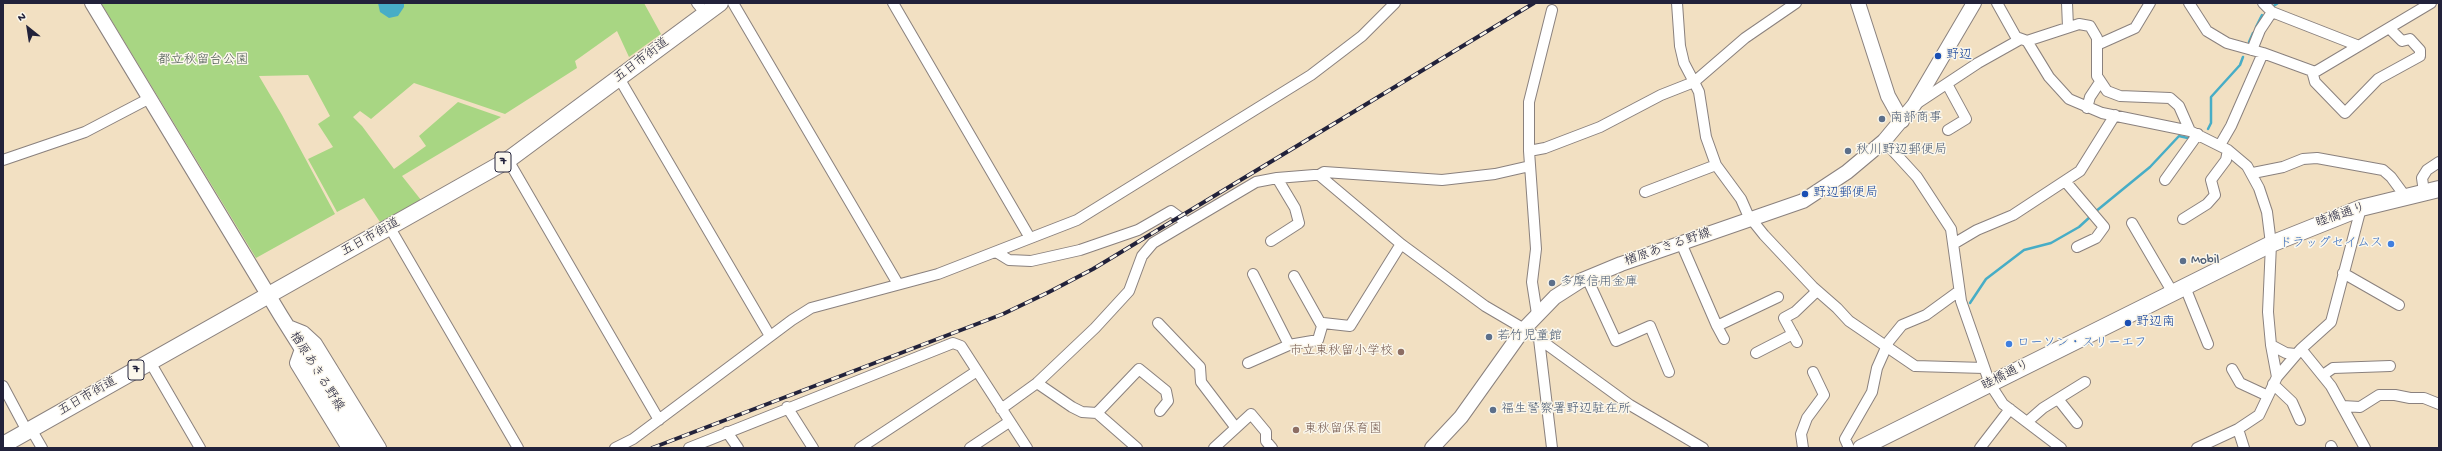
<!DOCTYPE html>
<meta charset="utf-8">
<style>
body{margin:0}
#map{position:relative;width:2442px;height:451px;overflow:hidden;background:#f2e0c2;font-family:"Gochi Hand",sans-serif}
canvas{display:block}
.frame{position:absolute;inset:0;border:4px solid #22223b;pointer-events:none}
.north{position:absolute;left:8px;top:8px;width:40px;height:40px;-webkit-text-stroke:3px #fbf7ec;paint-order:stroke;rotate:330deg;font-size:11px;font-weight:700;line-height:16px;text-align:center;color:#22223b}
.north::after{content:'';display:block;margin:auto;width:14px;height:18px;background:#22223b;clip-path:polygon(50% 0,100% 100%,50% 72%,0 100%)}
</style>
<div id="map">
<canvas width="2442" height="451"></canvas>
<div class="frame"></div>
<div class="north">N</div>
</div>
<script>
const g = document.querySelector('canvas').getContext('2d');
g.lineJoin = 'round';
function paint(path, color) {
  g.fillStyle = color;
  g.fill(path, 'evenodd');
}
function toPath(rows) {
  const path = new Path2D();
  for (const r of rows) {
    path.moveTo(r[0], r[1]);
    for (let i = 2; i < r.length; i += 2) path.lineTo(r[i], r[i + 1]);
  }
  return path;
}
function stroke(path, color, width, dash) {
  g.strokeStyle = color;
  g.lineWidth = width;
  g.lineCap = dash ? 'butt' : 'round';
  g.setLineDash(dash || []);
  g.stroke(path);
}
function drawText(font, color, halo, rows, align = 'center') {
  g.font = font + ' "Gochi Hand","Klee One",sans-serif';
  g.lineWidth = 3;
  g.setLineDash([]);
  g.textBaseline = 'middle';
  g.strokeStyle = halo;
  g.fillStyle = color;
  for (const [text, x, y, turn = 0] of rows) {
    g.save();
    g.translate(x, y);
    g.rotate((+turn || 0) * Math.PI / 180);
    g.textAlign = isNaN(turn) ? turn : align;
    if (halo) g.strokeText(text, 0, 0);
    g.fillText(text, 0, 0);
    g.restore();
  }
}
const green = toPath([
 [101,3,644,3,661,34,629,57,617,31,575,61,577,68,505,114,414,83,371,119,360,111,353,117,362,126,394,169,426,146,419,136,458,102,501,117,402,176,421,200,380,222,364,198,337,212,308,159,333,147,318,124,330,116,308,75,259,76,282,115,335,214,256,258]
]);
const water = toPath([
 [378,3,404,3,404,7,398,16,389,18,380,12]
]);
const stream = toPath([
 [2272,7,2278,3],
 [2256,27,2262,15],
 [2249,42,2253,33],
 [2208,129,2211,123,2211,97,2240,65,2243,57],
 [2095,212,2150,167,2179,136,2192,139],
 [1970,303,1986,279,2024,250,2051,243,2079,227,2091,216]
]);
const street = toPath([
 [697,3,706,14],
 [733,3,898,284],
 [893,3,1030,238],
 [1796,3,1745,38,1694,82,1699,92,1706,137,1716,165,1741,199,1748,215,1764,235,1813,287,1837,308,1849,321,1915,366,1984,368],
 [1997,3,2016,37,2027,41,2049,77,2069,99,2102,113,2190,131,2228,150,2247,166,2259,188,2267,212,2271,244,2268,312,2271,345,2286,353,2295,354],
 [2067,3,2068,27],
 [2189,3,2207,31,2227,43,2263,53,2315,72,2431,3],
 [2263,3,2272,12,2359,46],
 [1552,10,1529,102,1529,151,1545,148,1600,127,1661,95,1694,82,1684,63,1680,46,1677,3],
 [2027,41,2079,24,2090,26,2097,38,2097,76,2107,91,2120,96,2170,98,2179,106,2190,131],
 [2097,45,2135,28,2150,3],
 [2252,50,2260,30,2272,12],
 [2312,71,2315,82,2345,113,2378,79,2420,56,2420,50,2410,39,2402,41,2389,28],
 [619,78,770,336],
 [1947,84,1966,119,1948,130],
 [1916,104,1978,63,2019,40],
 [2087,108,2090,97,2100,82],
 [1884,141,1917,177,1951,229,1961,301,1990,384,2003,404,2061,448],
 [2220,145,2231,126,2263,53],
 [1529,151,1536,249,1532,282,1537,314],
 [3,160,85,132,150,98],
 [508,160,659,420],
 [2253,173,2283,167,2303,159,2317,158,2383,170,2391,177,2405,196],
 [1319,175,1324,172,1442,180,1495,174,1530,166],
 [2165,180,2198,134],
 [2065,181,2104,227,2096,238,2077,247],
 [1645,192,1716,165],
 [2424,192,2422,178,2427,170,2439,162],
 [2183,219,2207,204,2215,195,2211,180,2226,160,2228,150],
 [2132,223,2173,293],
 [390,228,518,448],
 [1271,241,1299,223,1295,208,1277,178],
 [1681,243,1717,326,1778,297],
 [1955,243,1977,230,2013,215,2080,171,2115,115],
 [996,252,1009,260,1031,261,1080,250,1138,230,1171,211,1186,222],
 [2343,273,2399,305],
 [1253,274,1289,345],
 [1294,276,1322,326],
 [1587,278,1616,341,1650,326,1669,372],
 [2185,287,2208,344],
 [1158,323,1200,367,1201,382,1236,428],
 [1717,326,1724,339],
 [1539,339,1552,448],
 [1797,342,1784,318,1795,312,1817,291],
 [2271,345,2277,377],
 [2301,349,2331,322,2361,208],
 [1756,353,1793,334],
 [150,362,200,448],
 [1248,363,1289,345,1318,340,1323,323,1350,326,1401,244],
 [2232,369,2240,383,2268,396],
 [2323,375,2333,368,2390,366],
 [1037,383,1072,407,1082,412,1097,413,1137,448],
 [2273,384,2292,402,2300,420],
 [3,386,27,431],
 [2058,399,2077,423],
 [2342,406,2360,407,2379,395,2395,395,2410,398,2424,398,2439,404],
 [787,407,813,448],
 [1001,409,1037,383,1095,328,1129,291,1142,256,1153,243,1256,182,1277,178,1314,175,1319,175,1401,244,1485,306,1531,333,1630,405,1703,448],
 [1097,413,1139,369,1166,391,1168,401,1160,411],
 [2027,422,2043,408,2085,382],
 [31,429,42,448],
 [2238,429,2244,448],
 [727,432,738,448],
 [2331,446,2332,448],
 [615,448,633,439,792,320,811,308,938,274,1077,220,1311,75,1362,36,1395,3],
 [689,448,953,343,961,346,1027,448],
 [860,448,977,371],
 [970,448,1009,422],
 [1214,448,1251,414,1266,432,1266,441,1272,448],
 [1803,448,1801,434,1807,418,1824,395,1813,372],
 [1849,448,1845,439,1872,392,1877,368,1889,341,1902,325,1926,315,1959,291],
 [1980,448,2010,409],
 [2197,448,2238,429,2259,415,2277,377,2301,349,2331,386,2365,448]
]);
const secondary = toPath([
 [92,3,281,316,364,448],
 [1858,3,1888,96,1902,121],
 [288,327,303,333,315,344,379,448],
 [302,349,297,363,349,448],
 [1432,448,1461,417,1523,330,1555,297,1580,281,1621,264,1803,201,1847,172,1884,141,1914,105,1974,3]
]);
const primary = toPath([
 [3,445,508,160,720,3],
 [1861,448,2271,244,2361,208,2439,189]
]);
const rail = toPath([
 [652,448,1003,314,1049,292,1093,269,1534,3]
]);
const markers = [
 [1938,56,4,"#1a4fb4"],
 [1882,119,4,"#5c6f8a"],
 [1848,151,4,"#5c6f8a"],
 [1805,194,4,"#1a4fb4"],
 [2391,244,4,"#3f7fe0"],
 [2183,261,4,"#5c6f8a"],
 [1552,283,4,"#5c6f8a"],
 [2128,323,4,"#1a4fb4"],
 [1489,337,4,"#5c6f8a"],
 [2009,344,4,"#3f7fe0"],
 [1401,352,4,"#8d6e63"],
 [1493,410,4,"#5c6f8a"],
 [1296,430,4,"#8d6e63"]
];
const shields = [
 [503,162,16],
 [136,370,16]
];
const shieldNames = [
 ["7",503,162],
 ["7",136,370]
];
const transitNames = [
 ["野辺",1946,56],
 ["野辺郵便局",1813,194],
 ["野辺南",2136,323]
];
const parkNames = [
 ["都立秋留台公園",203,61]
];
const streetNames = [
 ["五日市街道",642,61,-37],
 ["睦橋通り",2341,216,-19],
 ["五日市街道",371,238,-29],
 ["楢原あきる野線",1668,248,-19],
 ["楢原あきる野線",316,372,58],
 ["睦橋通り",2006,376,-27],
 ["五日市街道",88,397,-30]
];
const serviceNames = [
 ["南部商事",1890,119],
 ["秋川野辺郵便局",1856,151],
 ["Mobil",2191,261],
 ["多摩信用金庫",1560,283],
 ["若竹児童館",1497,337],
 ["福生警察署野辺駐在所",1501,410]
];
const shopNames = [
 ["ドラッグセイムス",2383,244],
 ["ローソン・スリーエフ",2017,344,"left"]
];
const educationNames = [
 ["市立東秋留小学校",1393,352],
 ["東秋留保育園",1304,430,"left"]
];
paint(green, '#a8d683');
paint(water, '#47adc6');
stroke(stream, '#47adc6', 2.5);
stroke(street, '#8a817e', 12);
stroke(secondary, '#8a817e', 16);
stroke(primary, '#8a817e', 18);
stroke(street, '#fff', 10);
stroke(secondary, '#fff', 14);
stroke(primary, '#fff', 16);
stroke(rail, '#22223b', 4);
stroke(rail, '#fbf7ec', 2.5, [8]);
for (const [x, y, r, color] of markers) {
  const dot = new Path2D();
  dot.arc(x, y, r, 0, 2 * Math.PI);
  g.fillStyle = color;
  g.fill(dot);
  stroke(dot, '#fbf7ec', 1.5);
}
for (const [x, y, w] of shields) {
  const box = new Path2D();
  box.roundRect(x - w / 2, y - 10, w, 20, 3);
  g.fillStyle = '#fbf7ec';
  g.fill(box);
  stroke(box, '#22223b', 1);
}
drawText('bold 12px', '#22223b', null, shieldNames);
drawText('13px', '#164399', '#fbf7ec', transitNames, 'left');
drawText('13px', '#4a5851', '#fbf7ec', parkNames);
drawText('13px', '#22223b', '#fbf7ec', streetNames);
drawText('13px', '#4e5e75', '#fbf7ec', serviceNames, 'left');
drawText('13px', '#366cbe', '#fbf7ec', shopNames, 'right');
drawText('13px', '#785e54', '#fbf7ec', educationNames, 'right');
</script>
